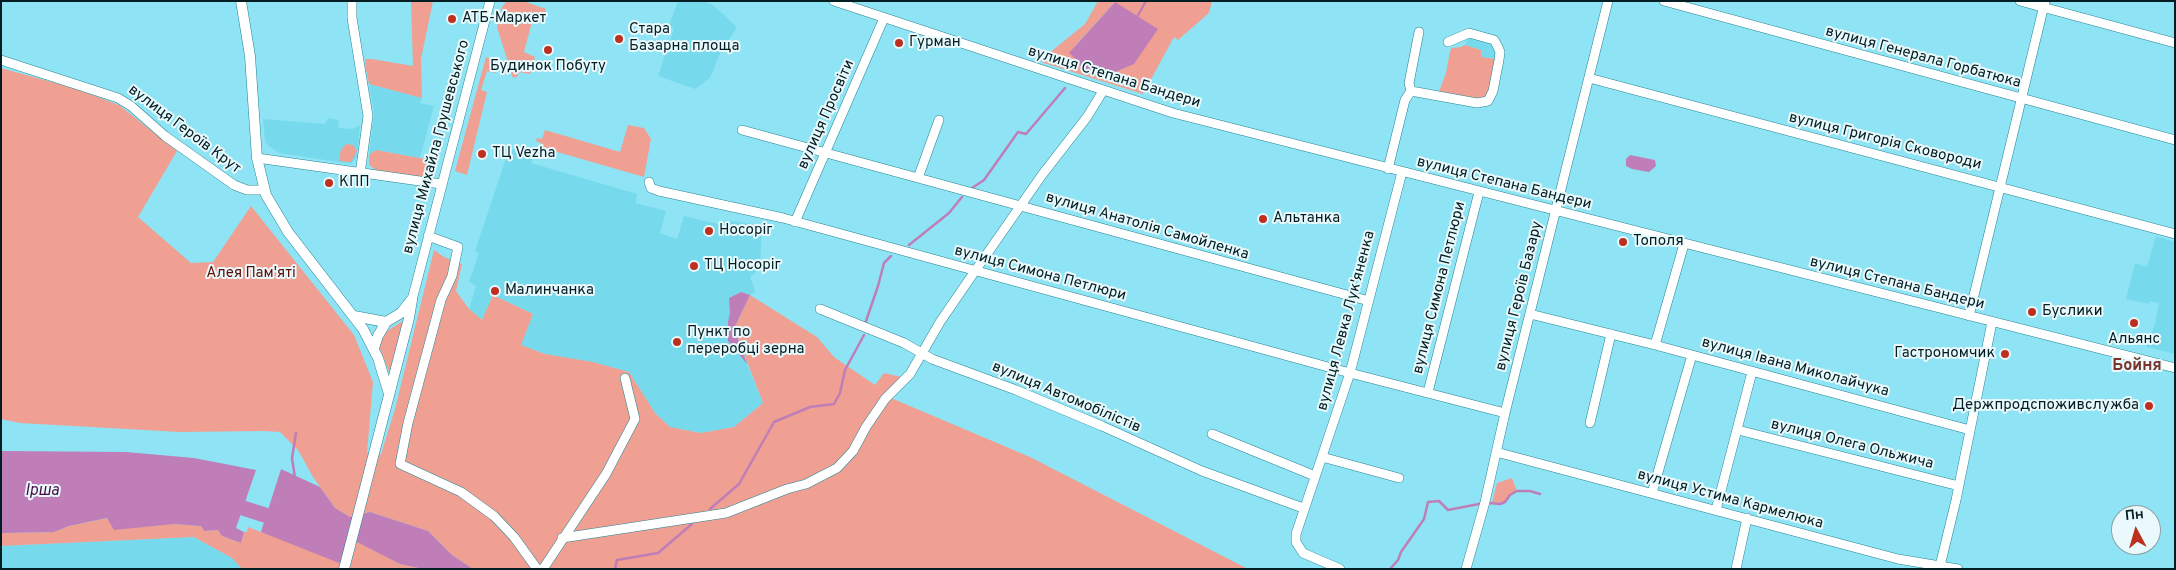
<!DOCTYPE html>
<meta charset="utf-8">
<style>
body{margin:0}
#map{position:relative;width:2176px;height:570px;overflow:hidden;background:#8ee4f4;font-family:Overpass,sans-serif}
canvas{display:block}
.frame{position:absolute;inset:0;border:2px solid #031e23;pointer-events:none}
.north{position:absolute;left:2111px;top:505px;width:50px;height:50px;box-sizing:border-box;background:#e9f9fc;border:1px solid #8da1a5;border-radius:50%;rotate:354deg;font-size:14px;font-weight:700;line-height:20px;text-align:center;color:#031e23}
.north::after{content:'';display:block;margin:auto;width:18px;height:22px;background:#bd3020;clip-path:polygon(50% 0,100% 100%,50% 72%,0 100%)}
</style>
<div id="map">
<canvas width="2176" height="570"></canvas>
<div class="frame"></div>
<div class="north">Пн</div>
</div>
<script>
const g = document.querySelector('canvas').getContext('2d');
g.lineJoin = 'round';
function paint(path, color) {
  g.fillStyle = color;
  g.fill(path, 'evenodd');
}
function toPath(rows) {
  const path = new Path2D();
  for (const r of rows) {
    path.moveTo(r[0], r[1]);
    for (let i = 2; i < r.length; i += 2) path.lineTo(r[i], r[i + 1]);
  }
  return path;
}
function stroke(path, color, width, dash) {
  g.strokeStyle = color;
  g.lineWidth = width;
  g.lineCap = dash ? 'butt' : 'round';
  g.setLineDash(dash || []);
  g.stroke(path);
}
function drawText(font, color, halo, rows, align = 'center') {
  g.font = font + ' Overpass,sans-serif';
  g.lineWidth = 4;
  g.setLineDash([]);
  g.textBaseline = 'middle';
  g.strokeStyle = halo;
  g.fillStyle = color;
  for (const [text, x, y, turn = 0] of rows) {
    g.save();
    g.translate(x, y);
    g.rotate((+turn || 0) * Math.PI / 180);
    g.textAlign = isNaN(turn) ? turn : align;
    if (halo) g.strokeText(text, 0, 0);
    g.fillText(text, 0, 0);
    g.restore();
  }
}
const built = toPath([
 [678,1,702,1,713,5,737,27,720,54,710,78,695,89,658,76,674,29,669,25],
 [1468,37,1493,44,1496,59,1481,57,1481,50,1465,45],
 [369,84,422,98,420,103,434,106,420,158,376,150,369,155,374,113],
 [328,118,339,120,338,128,353,129,360,125,357,157,351,164,279,153,270,147,265,141,263,119,325,124],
 [506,147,533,156,531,163,637,194,636,203,666,211,660,233,677,239,684,216,722,225,724,220,762,225,760,268,750,277,756,292,750,295,747,364,763,403,734,427,701,433,670,427,655,413,629,372,593,362,545,354,520,345,533,314,493,295,482,320,469,309,476,286,469,282,479,253,475,251,506,158,503,156],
 [2156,236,2175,242,2175,354,2146,347,2155,324,2159,303,2150,301,2149,304,2126,299,2135,263,2147,267],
 [194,537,232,558,242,569,1,569,1,546]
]);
const green = toPath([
 [411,1,433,1,421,59,422,98,369,84,366,69,365,59,372,59,413,66],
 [507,1,523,1,546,9,543,21,533,18,524,52,535,57,530,74,519,72,517,77,513,78,497,27,502,7],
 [1098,1,1212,1,1209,13,1178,40,1174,37,1143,94,1041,62,1043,58,1085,24],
 [1115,2,1134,63,1115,72,1094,73,1080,66,1075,46],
 [1465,45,1481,50,1481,57,1496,59,1489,96,1481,101,1438,94,1446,73,1450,51,1452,48,1461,47],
 [486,57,495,61,496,73,487,71,481,90,487,92,467,175,455,171],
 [1,68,77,89,119,105,177,151,138,217,191,263,213,262,251,206,354,335,373,382,367,453,375,456,381,454,395,409,434,250,444,257,462,264,456,291,469,309,480,318,482,320,493,295,533,314,521,345,545,354,593,362,629,372,655,413,670,427,701,433,734,427,763,403,734,328,750,295,817,337,834,357,875,385,884,373,906,378,891,398,1030,457,1248,569,473,569,452,555,428,531,370,512,350,517,335,508,313,477,298,450,280,432,263,431,180,432,20,423,1,419],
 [628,125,644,128,651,139,644,177,540,147,541,143,536,141,537,138,542,139,545,130,620,152],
 [347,144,353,145,357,151,351,162,339,161,341,149],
 [376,150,436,161,433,171,428,177,416,179,380,173,369,165,369,155],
 [404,320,390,374,379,346,384,333],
 [1512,478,1517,491,1510,495,1505,502,1492,503,1497,483],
 [108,518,114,529,174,524,201,526,204,531,218,530,222,536,241,543,244,532,247,532,248,527,261,532,265,519,336,530,400,564,423,569,242,569,232,558,194,537,1,546,1,533,54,532,69,526]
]);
const water = toPath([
 [1115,2,1158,29,1134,64,1115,72,1094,73,1080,66,1079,62,1069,53],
 [1630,155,1655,160,1656,166,1649,172,1632,169,1626,166,1626,159],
 [741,292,750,295,734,328,747,364,728,341,728,322,730,312,729,298],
 [1,451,126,452,194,458,256,470,236,528,244,532,241,543,222,536,218,530,204,531,201,526,174,524,114,530,107,518,69,526,54,532,1,533],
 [281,469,320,487,335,508,350,517,370,512,428,531,452,555,473,569,423,569,400,564,357,542,339,563,261,532]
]);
const stream = toPath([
 [1137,17,1146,1],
 [972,188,984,180,1018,132,1026,134,1065,88],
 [909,245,949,213,962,197],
 [865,324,878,286,884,263,891,256],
 [295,478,292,458,296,433],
 [1489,503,1500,504,1505,502,1510,495,1517,491,1530,491,1540,494],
 [710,509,739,484,774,422,810,407,834,404,840,393,845,370,864,335],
 [615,569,617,560,658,553,692,524],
 [1390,569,1398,560,1401,552,1424,519,1428,502,1439,501,1448,510,1479,504]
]);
const river = toPath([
 [224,502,268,516,286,518]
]);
const minor = toPath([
 [352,1,352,18,368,116,360,174],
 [834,1,1173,113,2175,368],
 [1664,1,2175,140],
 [2020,1,2175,43],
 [1419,32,1409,83,1411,91,1477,103,1488,101,1493,91,1499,60,1500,52,1497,45,1494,40,1469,33,1448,42],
 [1,60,118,98,131,106,165,136,234,185,247,190,264,190],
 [1589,78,2175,234],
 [742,130,918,178,939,120],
 [257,158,441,184],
 [1388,169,1405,100,1411,91],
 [918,178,1369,301],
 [649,182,651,188,659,191,783,218,1350,373,1505,413],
 [795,222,884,18],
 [428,236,458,247,452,276,441,300,408,423,400,464,461,492,494,516,514,537,537,569],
 [412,300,490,1],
 [820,309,904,343,932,359,1016,390,1102,426,1202,471,1303,508],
 [1530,314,1655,345,1970,430],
 [1969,316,2045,1],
 [1655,345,1684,244],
 [1428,392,1479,192],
 [1590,423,1611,334],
 [1738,430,1959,486],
 [1212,434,1315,476],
 [1496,452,1898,559,1958,569],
 [1322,457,1399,478],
 [1652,493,1692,355],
 [1716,510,1752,372],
 [562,538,726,513,787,489,806,484,837,468,853,451,866,427,885,399,910,374,940,322,975,271,1042,175,1087,117,1103,91],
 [1940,566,1956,500,1992,322],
 [543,569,606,474,635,419,625,378],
 [1340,569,1303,553,1296,542,1296,534,1350,373,1402,172],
 [1466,569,1485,502,1505,413,1608,1],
 [1736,569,1747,518]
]);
const major = toPath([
 [241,1,250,56,257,158,266,195,288,232,363,329,378,358,389,394],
 [354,316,386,322],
 [374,348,378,336,386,322,401,313,411,300],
 [344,569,409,318,412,300]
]);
const markers = [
 [452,19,5,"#bd3020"],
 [619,39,5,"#bd3020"],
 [899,43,5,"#bd3020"],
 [548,50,5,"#bd3020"],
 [482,154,5,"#bd3020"],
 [329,183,5,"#bd3020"],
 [1263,219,5,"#bd3020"],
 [709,231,5,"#bd3020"],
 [1623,242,5,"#bd3020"],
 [694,266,5,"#bd3020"],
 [495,291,5,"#bd3020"],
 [2032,312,5,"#bd3020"],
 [2134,323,5,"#bd3020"],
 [677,342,5,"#bd3020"],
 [2005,354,5,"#bd3020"],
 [2149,406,5,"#bd3020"]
];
const poiNames = [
 ["АТБ-Маркет",462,19],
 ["Стара",629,30],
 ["Базарна площа",629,47],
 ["Гурман",909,43],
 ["Будинок Побуту",548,67,"center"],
 ["ТЦ Vezha",492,154],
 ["КПП",339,183],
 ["Альтанка",1273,219],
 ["Носоріг",719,231],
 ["Тополя",1633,242],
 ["ТЦ Носоріг",704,266],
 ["Малинчанка",505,291],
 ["Буслики",2042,312],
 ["Пункт по",687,333],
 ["переробці зерна",687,350],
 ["Альянс",2134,340,"center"],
 ["Гастрономчик",1995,354,"right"],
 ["Держпродспоживслужба",2139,406,"right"]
];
const streetNames = [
 ["вулиця Генерала Горбатюка",1923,58,15],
 ["вулиця Степана Бандери",1114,78,17],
 ["вулиця Просвіти",827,115,-66],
 ["вулиця Героїв Крут",184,130,37],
 ["вулиця Григорія Сковороди",1885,142,14],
 ["вулиця Михайла Грушевського",437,147,-75],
 ["вулиця Степана Бандери",1504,184,14],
 ["вулиця Анатолія Самойленка",1147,227,16],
 ["вулиця Симона Петлюри",1040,274,15],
 ["вулиця Степана Бандери",1897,284,14],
 ["вулиця Симона Петлюри",1440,288,-76],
 ["вулиця Героїв Базару",1520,296,-76],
 ["вулиця Левка Лук'яненка",1347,321,-75],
 ["вулиця Івана Миколайчука",1795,368,15],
 ["вулиця Автомобілістів",1066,398,23],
 ["вулиця Олега Ольжича",1852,445,14],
 ["вулиця Устима Кармелюка",1730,500,15]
];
const parkNames = [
 ["Алея Пам'яті",251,274]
];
const neighbourhoodNames = [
 ["Бойня",2137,367]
];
const waterNames = [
 ["Ірша",42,492]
];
paint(built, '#77daec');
paint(green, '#efa092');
paint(water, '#bf7eb8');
stroke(stream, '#bf7eb8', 2.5);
stroke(river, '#bf7eb8', 15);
stroke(minor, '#278493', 10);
stroke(major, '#278493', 11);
stroke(minor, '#fff', 9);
stroke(major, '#fff', 10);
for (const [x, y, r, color] of markers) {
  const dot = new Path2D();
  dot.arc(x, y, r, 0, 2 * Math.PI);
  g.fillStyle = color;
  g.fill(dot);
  stroke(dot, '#e9f9fc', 2);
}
drawText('15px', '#031e23', '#e9f9fc', poiNames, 'left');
drawText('15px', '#031e23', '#e9f9fc', streetNames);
drawText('15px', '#5d0e06', '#e9f9fc', parkNames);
drawText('bold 16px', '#793329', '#e9f9fc', neighbourhoodNames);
drawText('italic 16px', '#480c44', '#e9f9fc', waterNames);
</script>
